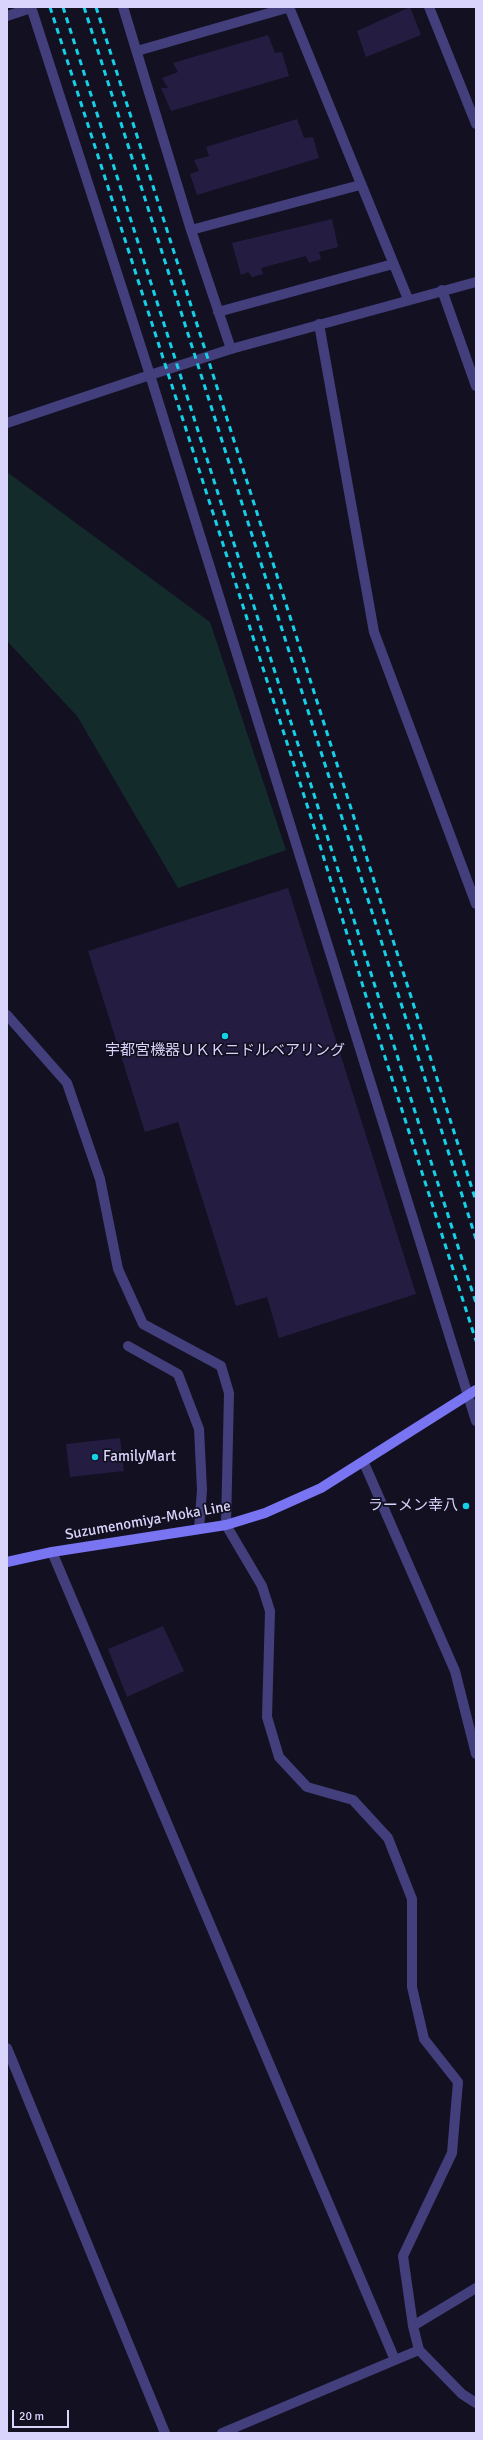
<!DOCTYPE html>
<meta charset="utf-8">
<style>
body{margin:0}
#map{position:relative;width:483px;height:2440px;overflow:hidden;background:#131021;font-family:Signika,sans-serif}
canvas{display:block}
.frame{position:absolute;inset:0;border:8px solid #d9d4fb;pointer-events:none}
.scale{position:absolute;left:12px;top:2410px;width:57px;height:18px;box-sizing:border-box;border:2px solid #d9d4fb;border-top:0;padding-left:5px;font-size:12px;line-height:14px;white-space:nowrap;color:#d9d4fb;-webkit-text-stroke:3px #131021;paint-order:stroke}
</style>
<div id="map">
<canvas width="483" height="2440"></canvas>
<div class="frame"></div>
<div class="scale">20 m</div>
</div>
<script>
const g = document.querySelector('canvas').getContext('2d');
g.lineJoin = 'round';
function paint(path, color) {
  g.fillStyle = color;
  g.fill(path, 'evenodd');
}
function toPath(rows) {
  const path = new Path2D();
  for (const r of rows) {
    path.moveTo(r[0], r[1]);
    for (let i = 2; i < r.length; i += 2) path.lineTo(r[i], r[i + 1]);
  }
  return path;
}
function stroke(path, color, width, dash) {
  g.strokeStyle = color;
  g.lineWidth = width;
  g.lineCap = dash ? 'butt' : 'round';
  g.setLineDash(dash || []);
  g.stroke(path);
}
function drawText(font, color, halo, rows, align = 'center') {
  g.font = font + ' Signika,"Noto Sans JP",sans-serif';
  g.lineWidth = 3.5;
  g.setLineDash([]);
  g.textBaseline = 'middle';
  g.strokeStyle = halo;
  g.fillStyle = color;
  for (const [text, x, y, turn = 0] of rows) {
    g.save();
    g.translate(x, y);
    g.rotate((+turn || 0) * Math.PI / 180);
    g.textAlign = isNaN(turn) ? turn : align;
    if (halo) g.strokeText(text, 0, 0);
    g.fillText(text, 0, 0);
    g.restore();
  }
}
const green = toPath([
 [7,472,210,622,286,850,178,888,77,716,7,641]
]);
const building = toPath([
 [410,7,421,35,366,57,357,31],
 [268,35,275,53,282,52,289,76,171,111,161,88,168,88,162,78,178,72,173,63],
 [297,119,304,138,313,137,319,158,197,195,190,174,199,171,194,160,209,156,206,147],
 [332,219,338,247,319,252,321,259,309,263,306,256,261,268,263,274,252,277,248,272,241,275,232,243],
 [288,888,416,1294,279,1338,267,1297,236,1306,178,1122,145,1132,88,951],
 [120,1438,124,1471,70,1477,66,1444],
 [163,1626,184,1671,127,1697,108,1649]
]);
const service = toPath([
 [128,1346,178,1374,199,1429,202,1490,199,1529]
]);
const minor = toPath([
 [123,7,191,230,231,349],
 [289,7,408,299],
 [7,16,31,8],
 [137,51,290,7],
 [191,230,360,185],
 [442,290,476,386],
 [218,312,393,264],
 [319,324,374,632,476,904],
 [7,423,150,375],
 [7,1015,67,1083,100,1179,118,1269,143,1324,221,1366,229,1393,226,1525,262,1586,270,1611,267,1717,279,1757,307,1787,353,1800,388,1838,412,1899,412,1987,424,2039,458,2082,452,2153,403,2256,413,2326,419,2350,462,2394,476,2403],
 [364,1463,455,1671,476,1754],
 [52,1552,395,2360],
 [7,2048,165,2433],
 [413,2326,476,2288],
 [222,2433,419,2350]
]);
const tertiary = toPath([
 [31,7,150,375,476,1421],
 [429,7,476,124],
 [150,375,231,349,476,282]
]);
const secondary = toPath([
 [7,1562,52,1552,226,1525,265,1513,321,1488,476,1390]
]);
const rail = toPath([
 [50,7,318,839,376,1029,476,1341],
 [63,7,476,1303],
 [84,7,476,1239],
 [96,7,476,1201]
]);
const markers = [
 [225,1036,4,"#15d0e6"],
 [95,1457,4,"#15d0e6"],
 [466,1506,4,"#15d0e6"]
];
const poiNames = [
 ["宇都宮機器ＵＫＫニドルベアリング",225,1051],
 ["FamilyMart",103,1457,"left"],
 ["ラーメン幸八",458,1506,"right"]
];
const streetNames = [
 ["Suzumenomiya-Moka Line",148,1521,-10]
];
paint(green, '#132b2a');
paint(building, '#251d41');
stroke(service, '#423f7c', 10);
stroke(minor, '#423f7c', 10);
stroke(tertiary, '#423f7c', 10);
stroke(secondary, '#7874f2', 10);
stroke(rail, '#15d0e6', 3, [6, 5]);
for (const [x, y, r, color] of markers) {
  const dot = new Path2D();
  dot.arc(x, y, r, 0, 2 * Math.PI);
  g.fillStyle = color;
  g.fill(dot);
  stroke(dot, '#131021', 1.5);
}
drawText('15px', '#d9d4fb', '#131021', poiNames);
drawText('15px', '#d9d4fb', '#131021', streetNames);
</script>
